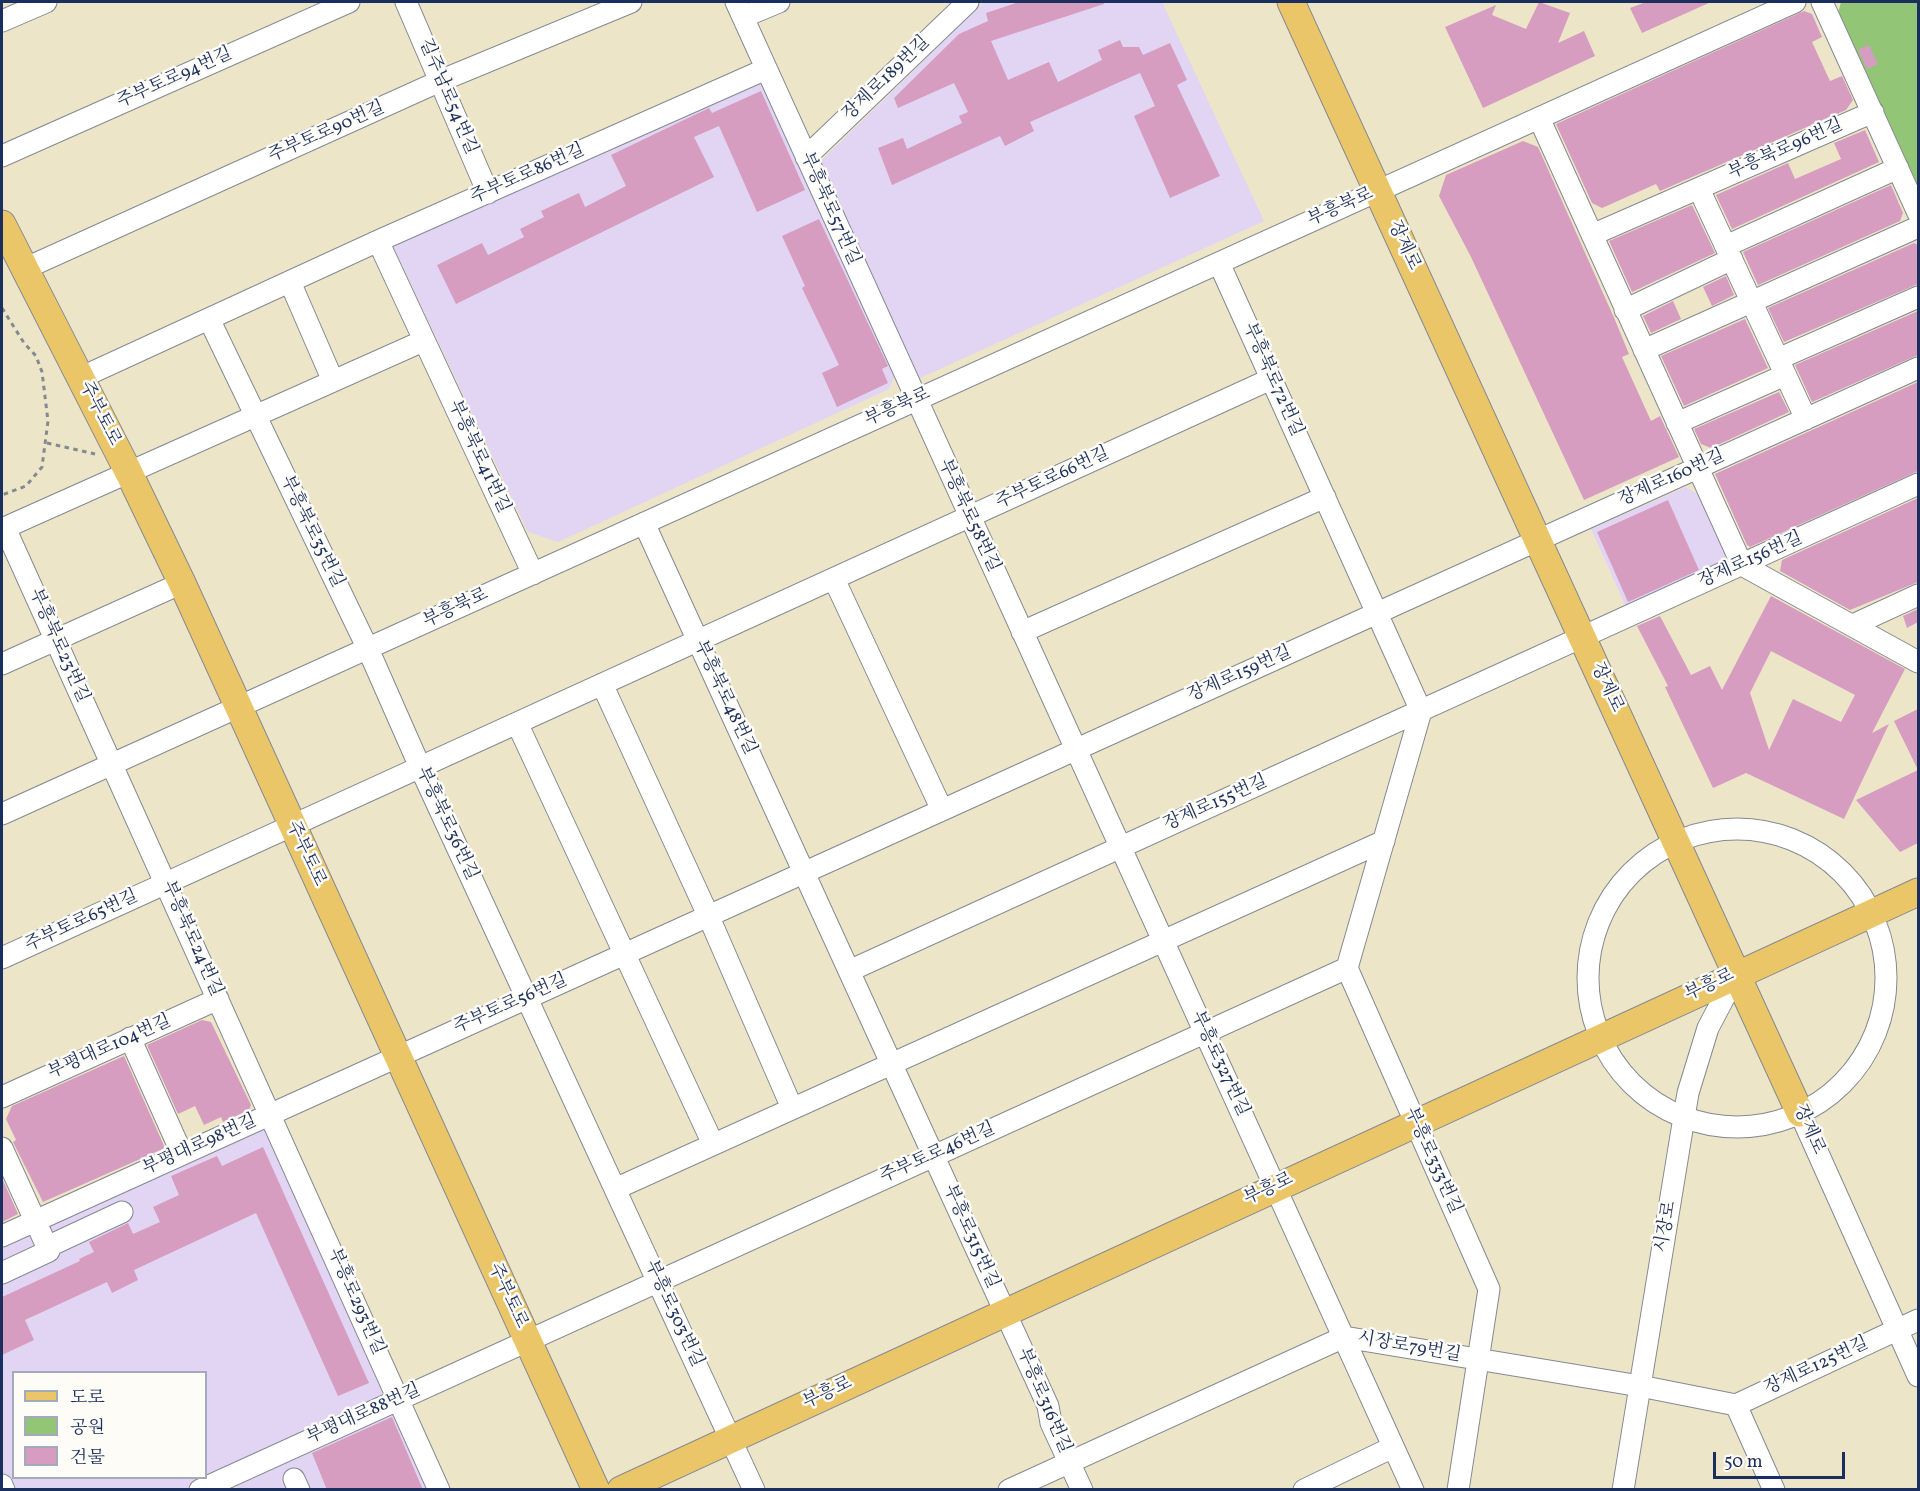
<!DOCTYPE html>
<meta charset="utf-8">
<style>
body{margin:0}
#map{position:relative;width:1920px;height:1491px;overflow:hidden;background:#ede5c7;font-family:Vollkorn,"Noto Serif KR",serif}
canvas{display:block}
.frame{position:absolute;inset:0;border:3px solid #1b2f5e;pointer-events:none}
.legend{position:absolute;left:12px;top:1371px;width:195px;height:108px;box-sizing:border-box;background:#fdfcf7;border:2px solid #a3aaba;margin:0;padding:8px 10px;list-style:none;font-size:18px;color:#1b2f5e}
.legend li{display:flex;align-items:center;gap:12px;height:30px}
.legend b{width:30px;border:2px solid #a3aaba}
.scale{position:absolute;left:1713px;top:1452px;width:132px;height:27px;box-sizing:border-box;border:3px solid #1b2f5e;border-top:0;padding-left:8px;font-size:18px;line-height:21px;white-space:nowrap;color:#1b2f5e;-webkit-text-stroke:4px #fdfcf7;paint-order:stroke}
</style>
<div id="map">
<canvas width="1920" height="1491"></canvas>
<div class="frame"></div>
<ul class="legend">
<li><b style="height:8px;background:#ebc669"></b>도로</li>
<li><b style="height:16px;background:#92c576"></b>공원</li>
<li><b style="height:16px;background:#d69dc1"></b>건물</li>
</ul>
<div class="scale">50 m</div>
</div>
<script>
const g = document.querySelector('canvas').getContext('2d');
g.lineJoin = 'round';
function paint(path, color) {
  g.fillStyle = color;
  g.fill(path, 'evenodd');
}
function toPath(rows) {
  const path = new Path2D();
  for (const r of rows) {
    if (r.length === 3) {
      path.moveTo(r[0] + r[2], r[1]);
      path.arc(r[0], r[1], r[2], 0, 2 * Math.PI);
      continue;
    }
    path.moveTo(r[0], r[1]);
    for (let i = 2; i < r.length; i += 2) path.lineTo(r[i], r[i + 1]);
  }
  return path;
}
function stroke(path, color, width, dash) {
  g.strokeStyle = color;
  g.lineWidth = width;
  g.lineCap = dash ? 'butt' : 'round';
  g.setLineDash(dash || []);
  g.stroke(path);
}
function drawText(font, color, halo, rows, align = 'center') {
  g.font = font + ' Vollkorn,"Noto Serif KR",serif';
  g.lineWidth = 5;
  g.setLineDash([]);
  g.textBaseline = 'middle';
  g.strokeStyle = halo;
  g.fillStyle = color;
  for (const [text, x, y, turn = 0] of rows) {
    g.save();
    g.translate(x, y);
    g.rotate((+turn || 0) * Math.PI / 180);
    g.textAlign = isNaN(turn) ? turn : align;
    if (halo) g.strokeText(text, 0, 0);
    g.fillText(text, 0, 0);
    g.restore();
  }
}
const built = toPath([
 [984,2,1162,2,1264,221,918,379,819,163],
 [762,76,896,372,889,389,558,542,528,532,393,246],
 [1686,487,1697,494,1726,554,1721,568,1627,609,1591,529],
 [270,1114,439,1489,238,1489,231,1476,200,1489,4,1489,2,1485,2,1236],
 [14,1372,206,1372,206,1478,14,1478]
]);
const green = toPath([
 [1841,2,1918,2,1918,192,1837,17]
]);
const building = toPath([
 [1019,2,1104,2,1104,4,991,41,1008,80,1049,62,1058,82,1102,60,1098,50,1120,40,1123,47,1139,47,1143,55,1170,43,1187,80,1177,85,1220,176,1170,198,1134,116,1155,106,1140,73,1030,122,1034,131,1005,146,1000,136,892,185,878,148,903,138,907,149,962,123,959,116,968,112,954,83,898,108,894,98,959,34,988,21,986,13],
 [1539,2,1570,13,1558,43,1584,31,1595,56,1483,108,1445,27,1496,5,1492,15,1526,29],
 [1646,2,1711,2,1642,33,1630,8],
 [1804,11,1812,14,1822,37,1812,42,1830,81,1842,76,1853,100,1846,110,1660,191,1656,184,1602,208,1592,203,1556,124],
 [1869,45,1878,64,1867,69,1858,50],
 [761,91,805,190,757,212,719,126,694,137,714,177,456,304,437,265,482,243,488,255,524,237,520,229,544,217,541,211,579,193,585,207,626,186,611,155,709,108,712,113],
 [1865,130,1879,162,1732,229,1716,195,1788,163,1795,179,1841,159,1834,143],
 [1523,141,1538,147,1615,320,1629,354,1622,357,1651,421,1660,416,1679,457,1584,500,1471,257,1439,196,1446,175],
 [1891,185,1903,213,1900,221,1758,285,1743,252],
 [1692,205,1715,253,1632,292,1609,241],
 [819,219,888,366,882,369,888,383,837,407,822,373,839,365,802,288,805,286,782,236],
 [1914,243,1918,245,1918,284,1784,342,1768,308],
 [1726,276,1734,295,1712,306,1703,287],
 [1673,301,1681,319,1651,333,1643,316],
 [1918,311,1918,355,1812,402,1795,365],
 [1745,319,1768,368,1684,406,1661,356],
 [1918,382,1918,471,1750,547,1747,545,1715,474],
 [1779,392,1789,412,1711,448,1701,444,1694,429],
 [1918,498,1918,582,1850,610,1780,571,1782,560],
 [1668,500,1699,570,1628,602,1597,532],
 [1771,596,1905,669,1872,733,1889,724,1844,819,1746,773,1713,788,1665,687,1668,686,1637,626,1660,616,1691,675,1710,666,1722,690],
 [1771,651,1855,695,1841,722,1793,699,1769,750,1750,693],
 [1918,609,1918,622,1907,628,1903,616],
 [1918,709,1918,770,1894,721],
 [1918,770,1918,843,1900,852,1856,800],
 [202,1020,211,1022,251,1105,249,1110,223,1122,221,1117,204,1125,195,1106,178,1114,147,1045],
 [124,1056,165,1148,43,1202,13,1142,16,1140,6,1119,12,1106],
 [263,1147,369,1383,338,1396,256,1213,134,1270,138,1280,112,1293,107,1282,25,1320,34,1340,2,1355,2,1297,80,1261,79,1259,94,1252,89,1242,128,1223,133,1234,160,1222,153,1207,179,1195,171,1176,217,1156,222,1166],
 [2,1178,18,1214,2,1222],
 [392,1417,423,1490,327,1490,312,1453]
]);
const path = toPath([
 [2,308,24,343,36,356,42,372,48,421,42,467,26,486,2,495],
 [47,443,95,454]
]);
const minor = toPath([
 [406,2,488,193],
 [736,2,1413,1490],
 [1822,2,1918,213],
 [743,17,779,2],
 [2,21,46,2],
 [1539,118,1742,565,1918,662],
 [2,156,349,2],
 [806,157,968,2],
 [1699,189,1806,419],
 [1592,235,1873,112],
 [378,241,533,574],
 [1726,246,1898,168],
 [1219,263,1421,711,1347,968,1489,1289,1458,1490],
 [24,269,440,81,631,2],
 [290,282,333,381],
 [1625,310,1732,259],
 [209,319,368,649,420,767,754,1490],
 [1644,350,1918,227],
 [1778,359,1918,297],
 [80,378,378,241,766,69],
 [1677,423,1785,375],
 [644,523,1048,1406,1051,1423,1082,1490],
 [5,528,439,1490],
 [2,529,423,341],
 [834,579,942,810],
 [1853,625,1918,595],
 [1022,632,1325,497],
 [2,664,182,583],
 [602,684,708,915,792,1108],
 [517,723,713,1144],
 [2,814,1795,2],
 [1737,978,149],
 [2,958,1271,379],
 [849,971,1918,484],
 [130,1038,182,1154],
 [2,1097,218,999],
 [1800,1113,1918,1376],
 [2,1148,49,1251,2,1273],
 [615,1189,1384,841],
 [2,1236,1918,368],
 [47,1247,122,1212],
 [1736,1405,1918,1320],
 [1736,1405,1774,1490],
 [294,1479,299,1490],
 [2,1485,4,1490],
 [200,1490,1347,968],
 [1009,1490,1344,1337,1640,1386,1736,1405],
 [1304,1490,1393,1447],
 [1623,1490,1688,1093,1708,1028,1737,973]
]);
const major = toPath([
 [1291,2,1800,1113],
 [2,224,129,473,182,583,596,1490],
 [621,1490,1918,892]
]);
const streetNames = [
 ["주부토로94번길",175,79,-24],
 ["장제로189번길",887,79,-44],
 ["길주남로54번길",447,97,67],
 ["주부토로90번길",327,133,-24],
 ["부흥북로96번길",1786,150,-24],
 ["주부토로86번길",528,175,-24],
 ["부흥북로",1341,208,-24],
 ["부흥북로57번길",829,209,66],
 ["장제로",1403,246,65],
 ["부흥북로72번길",1272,380,66],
 ["부흥북로",898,408,-24],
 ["주부토로",99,414,63],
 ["부흥북로41번길",478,457,65],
 ["주부토로66번길",1053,479,-25],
 ["장제로160번길",1672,479,-24],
 ["부흥북로58번길",968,516,65],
 ["부흥북로35번길",311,532,64],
 ["장제로156번길",1751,561,-24],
 ["부흥북로",456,609,-25],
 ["부흥북로23번길",58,646,66],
 ["장제로159번길",1240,675,-24],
 ["장제로",1606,688,65],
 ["부흥북로48번길",724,698,65],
 ["장제로155번길",1216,804,-24],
 ["부흥북로36번길",446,824,65],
 ["주부토로",305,854,65],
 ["주부토로65번길",82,922,-25],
 ["부흥북로24번길",191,939,66],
 ["부흥로",1710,986,-25],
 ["주부토로56번길",511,1005,-24],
 ["부평대로104번길",110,1048,-24],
 ["부흥로327번길",1219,1064,65],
 ["장제로",1808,1130,66],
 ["부평대로98번길",200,1146,-24],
 ["주부토로46번길",938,1154,-24],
 ["부흥로333번길",1432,1161,66],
 ["부흥로",1269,1190,-25],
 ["시장로",1667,1227,-80],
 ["부흥로315번길",970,1237,66],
 ["주부토로",507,1296,65],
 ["부흥로293번길",355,1302,66],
 ["부흥로303번길",673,1314,65],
 ["시장로79번길",1409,1348,10],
 ["장제로125번길",1817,1367,-25],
 ["부흥로",828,1394,-25],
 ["부흥로316번길",1043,1401,67],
 ["부평대로88번길",364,1415,-24]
];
paint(built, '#e2d4f3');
paint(green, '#92c576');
paint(building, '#d69dc1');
stroke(minor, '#848a92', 23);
stroke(major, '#848a92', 29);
stroke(path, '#848a92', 3, [4.5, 4.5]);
stroke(minor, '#fff', 21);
stroke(major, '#ebc669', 27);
drawText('18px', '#1b2f5e', '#fdfcf7', streetNames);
</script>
